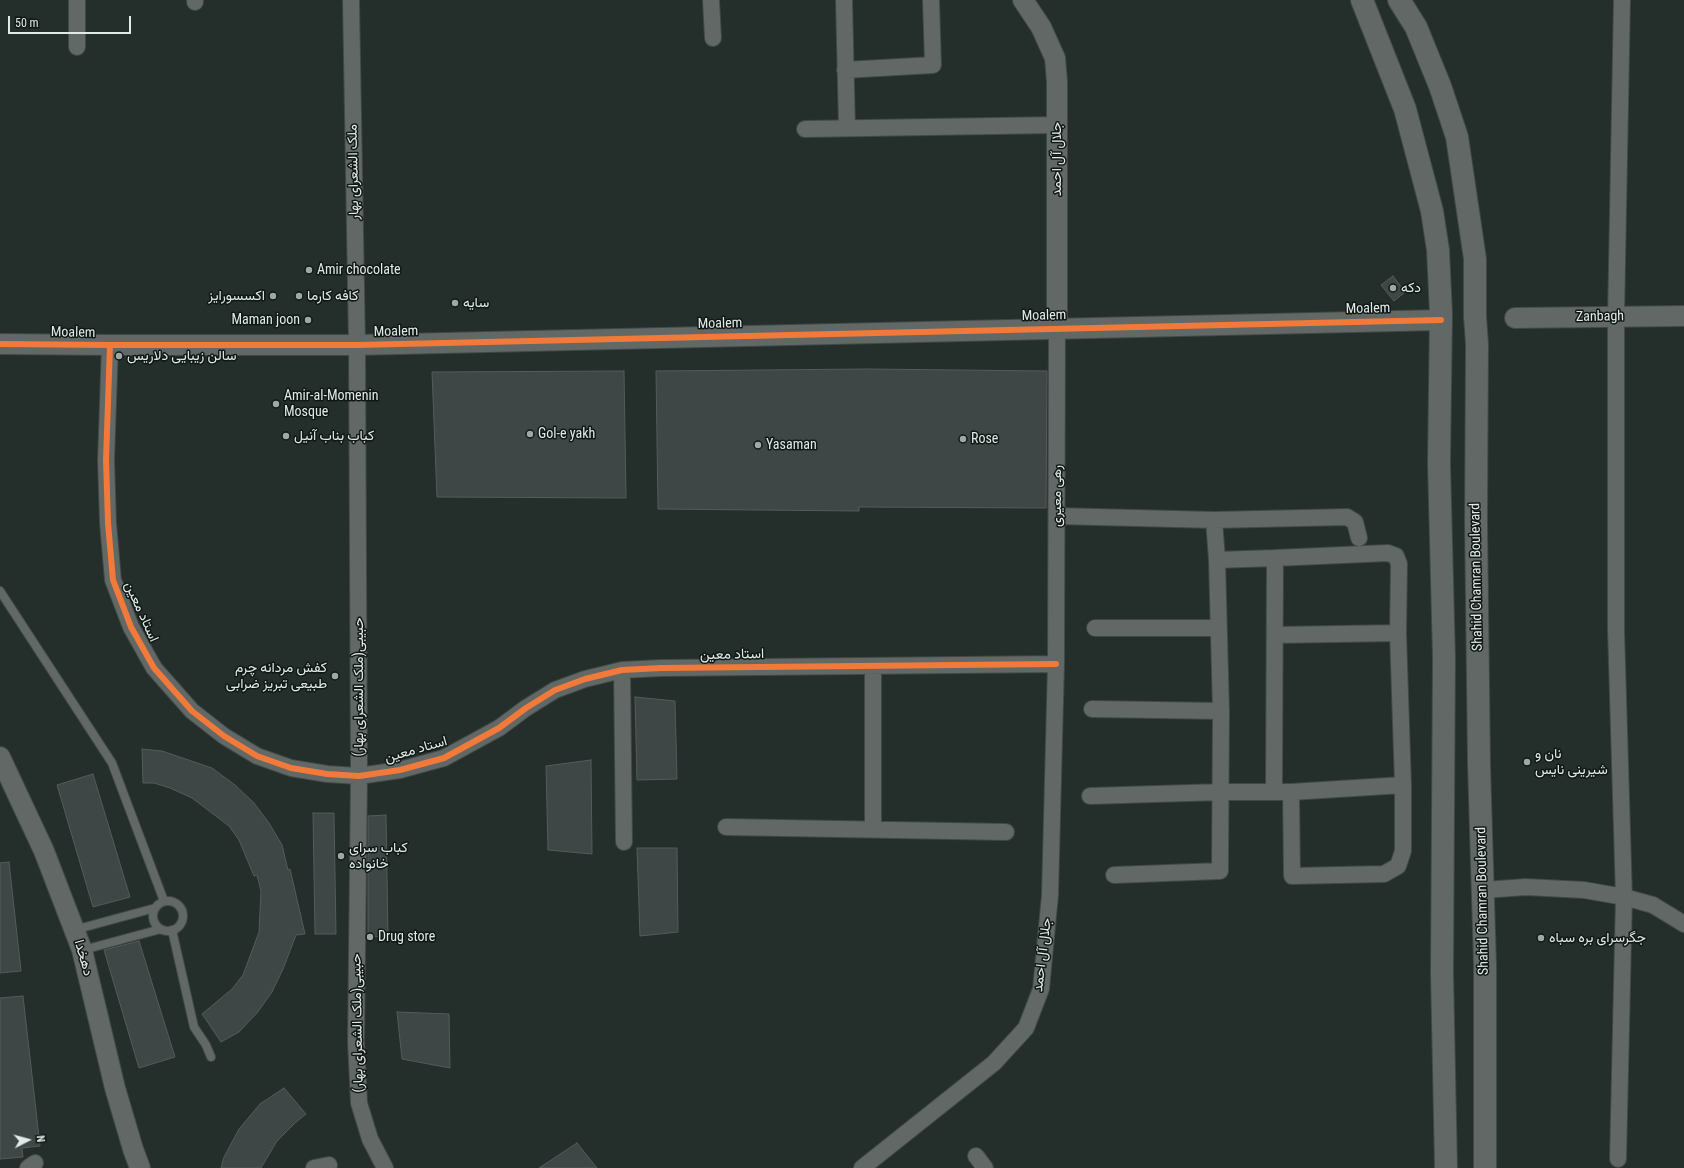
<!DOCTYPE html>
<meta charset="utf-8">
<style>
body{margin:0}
#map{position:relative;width:1684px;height:1168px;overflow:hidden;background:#242e2b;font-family:"Roboto Condensed",sans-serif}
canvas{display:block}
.north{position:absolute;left:8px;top:1120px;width:40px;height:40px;-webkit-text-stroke:3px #101816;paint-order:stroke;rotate:84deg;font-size:11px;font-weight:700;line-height:16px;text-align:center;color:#e0ebe7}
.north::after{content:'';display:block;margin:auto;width:14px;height:18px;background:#e0ebe7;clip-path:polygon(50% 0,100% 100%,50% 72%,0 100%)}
.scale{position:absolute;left:8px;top:16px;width:123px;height:18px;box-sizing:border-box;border:2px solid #e0ebe7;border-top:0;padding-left:5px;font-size:12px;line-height:14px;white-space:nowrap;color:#e0ebe7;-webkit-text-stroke:3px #101816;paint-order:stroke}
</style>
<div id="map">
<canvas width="1684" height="1168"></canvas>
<div class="north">N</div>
<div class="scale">50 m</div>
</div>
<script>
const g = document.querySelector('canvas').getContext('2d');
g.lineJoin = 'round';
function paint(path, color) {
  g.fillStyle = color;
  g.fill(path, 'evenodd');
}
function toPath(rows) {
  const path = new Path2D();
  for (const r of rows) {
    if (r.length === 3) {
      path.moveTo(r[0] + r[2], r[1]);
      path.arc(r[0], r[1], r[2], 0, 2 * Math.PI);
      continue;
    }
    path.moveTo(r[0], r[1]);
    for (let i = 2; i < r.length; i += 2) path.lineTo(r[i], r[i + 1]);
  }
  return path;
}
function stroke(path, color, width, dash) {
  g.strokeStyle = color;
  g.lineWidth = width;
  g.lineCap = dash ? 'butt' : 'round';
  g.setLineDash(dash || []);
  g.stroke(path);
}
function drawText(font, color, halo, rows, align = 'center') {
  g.font = font + ' "Roboto Condensed",Vazirmatn,sans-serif';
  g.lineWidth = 3;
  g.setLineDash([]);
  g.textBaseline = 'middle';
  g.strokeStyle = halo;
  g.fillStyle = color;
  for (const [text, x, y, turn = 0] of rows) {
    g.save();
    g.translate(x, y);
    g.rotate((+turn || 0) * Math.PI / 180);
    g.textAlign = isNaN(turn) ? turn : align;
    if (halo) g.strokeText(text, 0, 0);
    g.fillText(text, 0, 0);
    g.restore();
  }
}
const building = toPath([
 [1393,276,1405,292,1394,301,1381,285,1393,276],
 [867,369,1047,371,1046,508,859,507,859,511,658,509,656,371,867,369],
 [624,371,626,498,437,497,432,372,624,371],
 [635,697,675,701,677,779,637,780,635,697],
 [142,749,162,751,212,768,235,785,254,803,269,823,282,845,288,870,290,869,305,934,296,935,283,969,272,992,257,1013,239,1032,221,1042,202,1014,232,989,243,975,259,932,261,891,257,875,254,876,239,840,229,826,192,798,170,788,154,783,143,783,142,749],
 [591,760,592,854,548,850,546,766,591,760],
 [93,774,130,897,93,907,57,785,93,774],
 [313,813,334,813,336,934,315,934,313,813],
 [386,815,388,936,368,937,368,816,386,815],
 [637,848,677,848,678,932,640,936,637,848],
 [9,862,21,971,0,973,0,863,9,862],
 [139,941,175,1057,139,1068,104,950,139,941],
 [23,996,40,1146,22,1148,23,1157,0,1159,0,998,23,996],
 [397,1012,449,1014,450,1068,402,1059,397,1012],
 [284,1088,306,1114,295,1123,277,1141,261,1168,221,1168,224,1157,239,1129,260,1104,284,1088],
 [577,1143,597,1168,539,1168,577,1143]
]);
const service = toPath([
 [0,591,112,763,164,901],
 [168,916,15],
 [74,930,155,908],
 [172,930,194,1027,206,1045,211,1057],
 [83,950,161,929]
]);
const minor = toPath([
 [77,0,77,47],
 [195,0,195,2],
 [351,0,357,345,359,776,356,1042,359,1103,370,1139,385,1168],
 [711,0,713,38],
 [844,0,847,128],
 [845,70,933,65,931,0],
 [805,129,1057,125],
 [110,345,106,460,108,523,113,580,131,627,154,668,192,711,224,736,257,756,291,768,327,774,359,776,400,770,444,758,499,728,526,708,555,690,585,679,622,670,661,668,1056,664],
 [1057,516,1214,520,1217,560,1221,711,1220,871,1114,875],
 [1214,520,1347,517,1355,522,1359,538],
 [1275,558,1388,553,1396,556,1399,564,1398,633],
 [1217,560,1275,558,1274,792,1291,792,1292,876,1384,874,1398,866,1403,851,1403,785,1398,633,1275,635],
 [1095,628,1218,628],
 [873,666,873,829],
 [622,670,624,842],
 [1092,709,1221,711],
 [1291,792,1403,785],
 [1090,796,1221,792,1274,792],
 [726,827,1006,832],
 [1484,890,1526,887,1584,890,1624,897,1653,905,1684,924],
 [976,1156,985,1168],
 [1618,1159,1624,897,1616,630,1616,317,1622,0],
 [28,1168,35,1163],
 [314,1168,329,1165],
 [862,1168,994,1063,1026,1028,1041,989,1050,895,1056,664,1057,328]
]);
const tertiary = toPath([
 [1023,0,1041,27,1055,58,1057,82,1057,328],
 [1515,318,1684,316],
 [0,344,110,345,357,345,1441,320],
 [0,757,44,851,82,950,115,1088,133,1149,140,1168]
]);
const secondary = toPath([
 [1362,0,1405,109,1432,211,1438,250,1441,314,1439,463,1444,658,1442,972,1446,1168],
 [1399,0,1416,27,1440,86,1457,137,1475,259,1475,317,1477,344,1476,522,1479,764,1485,965,1485,1168]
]);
const cycleway = toPath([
 [0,344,110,345,357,345,1441,320],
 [110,345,106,460,108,523,113,580,131,627,154,668,192,711,224,736,257,756,291,768,327,774,359,776,400,770,444,758,499,728,526,708,555,690,585,679,622,670,661,668,1056,664]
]);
const markers = [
 [309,270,4,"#9ea9a5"],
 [1393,288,4,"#9ea9a5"],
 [273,296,4,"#9ea9a5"],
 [299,296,4,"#9ea9a5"],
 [455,303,4,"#9ea9a5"],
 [308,320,4,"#9ea9a5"],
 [119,356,4,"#9ea9a5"],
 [276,404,4,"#9ea9a5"],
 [530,434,4,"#9ea9a5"],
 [286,436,4,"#9ea9a5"],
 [963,439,4,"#9ea9a5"],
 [758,445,4,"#9ea9a5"],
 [335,676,4,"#9ea9a5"],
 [1527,762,4,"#9ea9a5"],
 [341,856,4,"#9ea9a5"],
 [370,937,4,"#9ea9a5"],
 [1541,938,4,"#9ea9a5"]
];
const streetNames = [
 ["جلال آل احمد",1057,159,-90],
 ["ملک الشعرای بهار",354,172,-91],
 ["Moalem",1368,309,-1],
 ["Moalem",1044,316,-1],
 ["Zanbagh",1600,317,-1],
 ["Moalem",720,324,-1],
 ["Moalem",396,332,-1],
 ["Moalem",73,333,1],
 ["رهی معیری",1057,496,-90],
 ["Shahid Chamran Boulevard",1477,577,-91],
 ["استاد معین",141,612,66],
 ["استاد معین",732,655,-1],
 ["حبیبی(ملک الشعرای بهار)",359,687,-90],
 ["استاد معین",416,750,-16],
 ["Shahid Chamran Boulevard",1483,901,-91],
 ["جلال آل احمد",1043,955,-83],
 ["دهخدا",83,958,74],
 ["حبیبی(ملک الشعرای بهار)",358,1023,-91]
];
const poiNames = [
 ["Amir chocolate",317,270],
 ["دکه",1401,288],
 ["اکسسورایز",265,296,"right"],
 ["کافه کارما",307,296],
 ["سایه",463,303],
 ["Maman joon",300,320,"right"],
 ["سالن زیبایی دلاریس",127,356],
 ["Amir-al-Momenin",284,396],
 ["Mosque",284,412],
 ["Gol-e yakh",538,434],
 ["کباب بناب آنیل",294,436],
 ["Rose",971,439],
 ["Yasaman",766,445],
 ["کفش مردانه چرم",327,668,"right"],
 ["طبیعی تبریز ضرابی",327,684,"right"],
 ["نان و",1535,754],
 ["شیرینی نایس",1535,770],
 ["کباب سرای",349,848],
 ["خانواده",349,864],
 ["Drug store",378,937],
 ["جگرسرای بره سباه",1549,938]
];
paint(building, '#3e4745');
stroke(building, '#545c5a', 1);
stroke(service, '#404945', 10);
stroke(minor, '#404945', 18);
stroke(tertiary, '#404945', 22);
stroke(secondary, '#404945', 24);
stroke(service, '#616866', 8);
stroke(minor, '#616866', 16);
stroke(tertiary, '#616866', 20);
stroke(secondary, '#616866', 22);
stroke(cycleway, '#f17a3a', 6);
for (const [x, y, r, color] of markers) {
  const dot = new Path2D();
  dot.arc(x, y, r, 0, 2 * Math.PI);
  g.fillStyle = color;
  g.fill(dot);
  stroke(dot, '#101816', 1.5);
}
drawText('14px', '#e0ebe7', '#101816', streetNames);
drawText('14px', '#e0ebe7', '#101816', poiNames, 'left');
</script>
